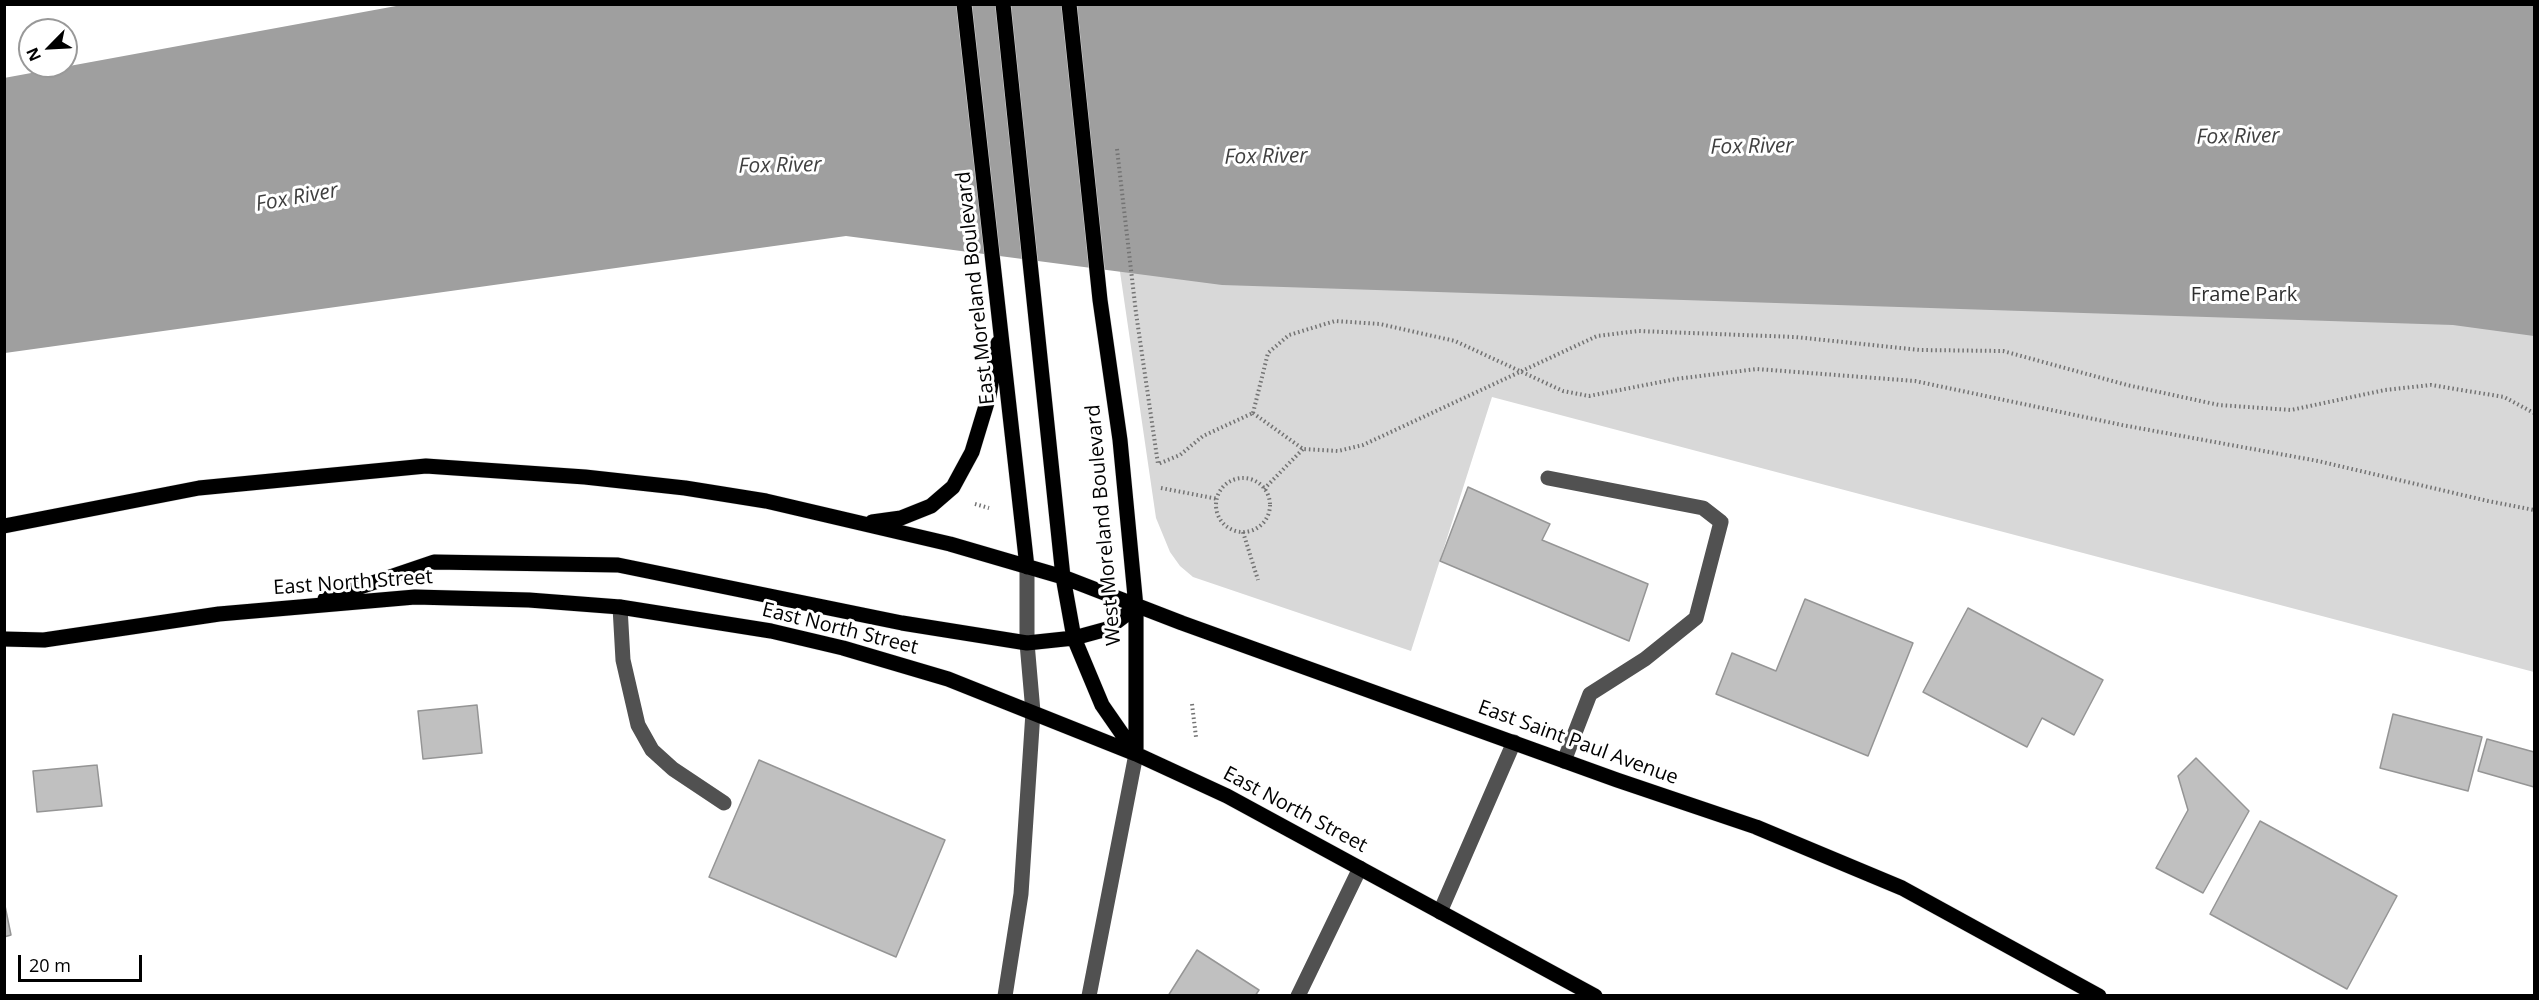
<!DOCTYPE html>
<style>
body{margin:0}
#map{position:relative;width:2539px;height:1000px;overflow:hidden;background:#fff;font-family:"Open Sans",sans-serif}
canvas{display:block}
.frame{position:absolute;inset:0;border:6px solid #000;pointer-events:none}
.north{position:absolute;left:18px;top:18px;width:60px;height:60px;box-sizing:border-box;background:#fff;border:2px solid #999;border-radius:50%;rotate:246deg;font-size:16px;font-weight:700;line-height:24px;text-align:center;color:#000}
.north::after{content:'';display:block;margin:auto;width:21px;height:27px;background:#000;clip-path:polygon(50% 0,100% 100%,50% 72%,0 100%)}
.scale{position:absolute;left:18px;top:955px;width:124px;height:27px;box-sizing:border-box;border:3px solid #000;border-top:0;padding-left:8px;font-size:18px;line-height:21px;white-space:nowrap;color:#000;-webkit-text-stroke:4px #fff;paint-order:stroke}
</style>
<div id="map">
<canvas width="2539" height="1000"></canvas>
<div class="frame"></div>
<div class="north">N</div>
<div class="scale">20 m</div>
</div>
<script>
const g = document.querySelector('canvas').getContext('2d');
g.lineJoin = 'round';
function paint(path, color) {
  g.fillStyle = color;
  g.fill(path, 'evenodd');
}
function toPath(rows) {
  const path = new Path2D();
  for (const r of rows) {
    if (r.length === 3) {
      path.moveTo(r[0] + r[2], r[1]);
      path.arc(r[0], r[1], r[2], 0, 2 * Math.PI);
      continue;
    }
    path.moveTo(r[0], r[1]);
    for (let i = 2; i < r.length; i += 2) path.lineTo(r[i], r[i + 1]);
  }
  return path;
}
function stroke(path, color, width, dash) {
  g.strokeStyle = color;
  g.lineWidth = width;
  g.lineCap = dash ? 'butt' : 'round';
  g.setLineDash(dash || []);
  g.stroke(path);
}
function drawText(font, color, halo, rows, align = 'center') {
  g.font = font + ' "Open Sans",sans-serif';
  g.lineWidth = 6;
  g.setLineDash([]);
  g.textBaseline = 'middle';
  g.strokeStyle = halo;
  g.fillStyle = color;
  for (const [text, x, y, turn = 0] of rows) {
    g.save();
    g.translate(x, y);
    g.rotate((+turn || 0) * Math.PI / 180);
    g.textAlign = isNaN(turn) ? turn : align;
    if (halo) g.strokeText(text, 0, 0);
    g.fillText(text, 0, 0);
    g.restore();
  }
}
const green = toPath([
 [1081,5,2534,5,2534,672,1492,397,1411,651,1193,577,1180,566,1170,552,1156,518]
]);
const water = toPath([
 [407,4,2534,5,2534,336,2453,325,1222,285,846,236,5,353,4,78]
]);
const building = toPath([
 [1468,487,1550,524,1542,540,1648,584,1629,641,1440,561,1468,487],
 [1805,599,1913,643,1868,756,1716,694,1732,653,1776,671,1805,599],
 [1968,608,2103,680,2074,735,2042,718,2027,747,1923,692,1968,608],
 [477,705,482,753,423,759,418,711,477,705],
 [2393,714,2482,737,2468,791,2380,768,2393,714],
 [2487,739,2534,752,2534,787,2478,771,2487,739],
 [2196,758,2249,811,2203,893,2156,868,2188,810,2178,776,2196,758],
 [759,760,945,840,896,957,709,877,759,760],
 [97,765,102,806,37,812,33,771,97,765],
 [2260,821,2397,896,2347,989,2210,914,2260,821],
 [4,901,11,935,4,937,4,901],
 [1197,950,1259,990,1255,996,1168,996,1197,950]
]);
const path = toPath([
 [1117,149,1136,313,1158,464,1180,455,1203,436,1253,413],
 [1253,413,1268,353,1289,335,1335,321,1380,324,1455,341,1563,391,1589,396,1676,379,1757,369,1915,381,2122,425,2318,461,2488,501,2534,510],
 [1253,413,1303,449,1338,451,1363,445,1597,336,1638,331,1795,337,1920,350,2003,351,2127,385,2219,405,2291,410,2385,390,2431,385,2504,397,2534,413],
 [1243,505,27],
 [1161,488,1218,499],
 [1264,489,1303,449],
 [975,504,989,508],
 [1243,532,1258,580],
 [1192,704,1196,737]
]);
const minor = toPath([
 [1548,478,1703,508,1721,522,1696,618,1645,659,1590,694,1564,761],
 [620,607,623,660,638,725,652,750,673,769,724,803],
 [1440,912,1514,742],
 [1005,996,1021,894,1033,712,1027,643,1027,567],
 [1089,996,1136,754],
 [1298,996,1360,868]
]);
const major = toPath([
 [964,4,1027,567],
 [1003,4,1063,577,1074,638,1102,705,1136,754],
 [1069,4,1100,300,1120,440,1136,607,1136,754],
 [872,522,901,518,931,506,953,487,972,452,989,396,998,343],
 [4,526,199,488,426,466,585,477,685,488,766,501,950,544,1063,577,1182,623,1617,780,1756,827,1902,888,2099,996],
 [325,599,434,562,618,565,902,623,1027,643,1074,638,1107,629,1136,607],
 [4,639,44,640,219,614,415,597,529,600,620,607,771,631,843,648,948,679,1136,754,1227,796,1595,996]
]);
const streetNames = [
 ["East Moreland Boulevard",976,288,-96],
 ["West Moreland Boulevard",1104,525,-95],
 ["East North Street",353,583,-4],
 ["East North Street",840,629,14],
 ["East Saint Paul Avenue",1578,743,20],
 ["East North Street",1295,810,28]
];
const parkNames = [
 ["Frame Park",2244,295]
];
const waterNames = [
 ["Fox River",2238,137,-1],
 ["Fox River",1752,147,-1],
 ["Fox River",1266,157,-1],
 ["Fox River",780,166,-1],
 ["Fox River",297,198,-10]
];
paint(green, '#d8d8d8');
paint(water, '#9f9f9f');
paint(building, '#c0c0c0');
stroke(building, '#959595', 1.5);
stroke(major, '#dbdbdb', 16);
stroke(path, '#737373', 4, [1.5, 3]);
stroke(minor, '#515151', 15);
stroke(major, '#000', 15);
drawText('20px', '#000', '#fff', streetNames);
drawText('20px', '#2f2f2f', '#fff', parkNames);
drawText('italic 21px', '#404040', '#fff', waterNames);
</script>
